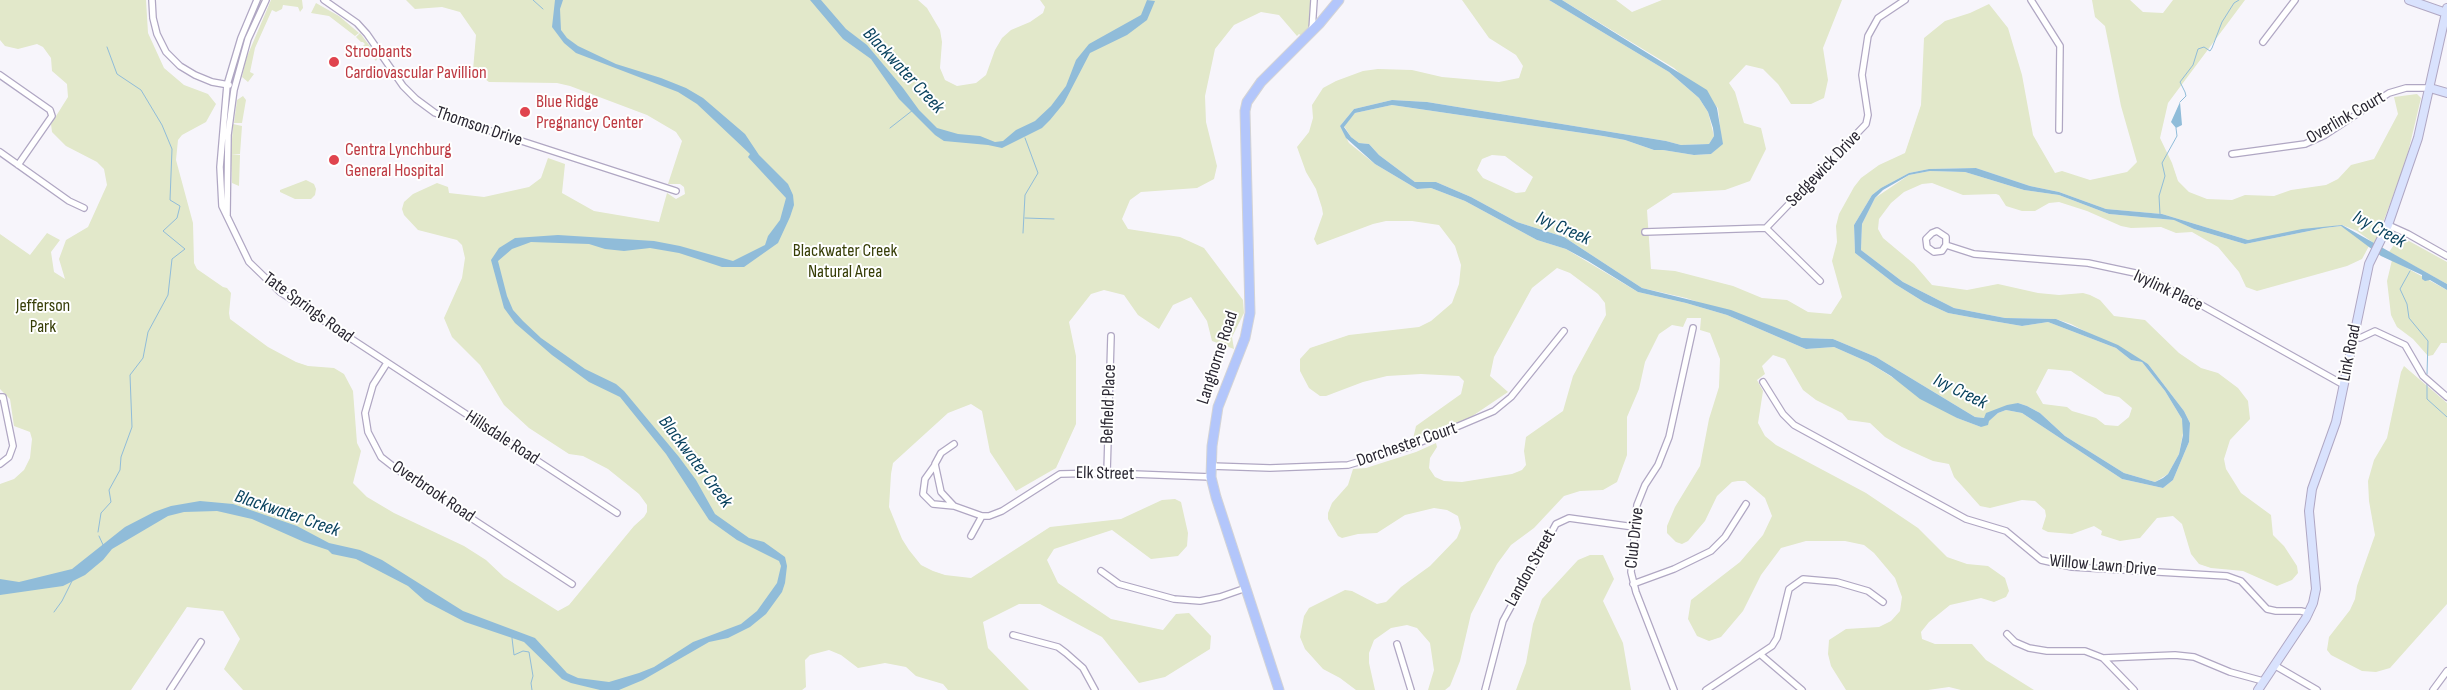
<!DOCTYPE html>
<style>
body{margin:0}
canvas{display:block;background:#f7f5fb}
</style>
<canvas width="2447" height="690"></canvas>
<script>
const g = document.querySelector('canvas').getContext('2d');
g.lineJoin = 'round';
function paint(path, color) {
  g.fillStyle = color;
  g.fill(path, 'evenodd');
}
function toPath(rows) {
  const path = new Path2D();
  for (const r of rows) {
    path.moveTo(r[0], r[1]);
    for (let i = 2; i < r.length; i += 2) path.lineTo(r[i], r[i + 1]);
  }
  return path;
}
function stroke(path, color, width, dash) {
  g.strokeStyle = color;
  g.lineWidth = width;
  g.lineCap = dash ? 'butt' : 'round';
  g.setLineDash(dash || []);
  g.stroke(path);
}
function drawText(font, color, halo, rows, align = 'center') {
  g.font = font + ' "Sofia Sans Condensed",sans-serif';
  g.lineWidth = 4;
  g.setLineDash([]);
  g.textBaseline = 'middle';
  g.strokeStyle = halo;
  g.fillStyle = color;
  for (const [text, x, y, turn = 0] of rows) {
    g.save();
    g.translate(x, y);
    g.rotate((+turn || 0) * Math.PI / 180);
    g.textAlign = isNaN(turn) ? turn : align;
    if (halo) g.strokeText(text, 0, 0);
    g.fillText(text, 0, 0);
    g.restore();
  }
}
const green = toPath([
 [0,0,146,0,148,33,164,68,184,85,208,94,216,104,206,122,182,135,178,140,176,160,193,223,194,263,197,269,223,287,227,288,231,293,229,313,230,319,268,347,296,362,308,366,334,368,344,374,353,391,357,443,361,451,353,483,367,497,394,513,464,546,486,560,504,577,558,611,569,605,634,526,644,517,647,512,647,505,639,494,608,469,583,456,569,454,529,428,504,405,480,365,452,337,444,318,462,278,465,258,462,245,457,240,418,230,404,215,402,209,404,202,413,194,437,183,448,187,449,193,484,197,529,187,541,178,548,158,565,164,562,193,594,211,659,222,667,193,676,199,685,194,684,187,680,184,668,184,682,141,676,132,647,115,570,86,557,83,489,82,473,70,476,35,460,12,442,7,415,9,406,0,918,0,927,8,940,30,942,42,940,68,945,80,957,86,976,83,986,75,995,50,1002,38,1011,30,1030,22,1043,13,1045,7,1040,0,1314,0,1312,31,1305,38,1299,34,1297,36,1279,15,1261,12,1234,25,1215,49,1205,96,1206,122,1217,166,1214,179,1197,188,1141,192,1130,200,1122,219,1128,229,1180,237,1204,248,1243,300,1244,313,1232,337,1234,349,1212,341,1207,321,1191,297,1173,305,1159,329,1138,315,1124,295,1104,290,1091,294,1069,322,1076,356,1076,424,1056,468,1016,491,990,452,982,411,971,404,948,413,893,463,891,474,889,507,902,539,909,550,921,565,933,571,945,575,971,578,1050,527,1121,519,1162,500,1175,499,1181,502,1188,533,1187,546,1178,556,1151,559,1112,530,1054,549,1047,560,1058,583,1111,619,1163,630,1176,614,1189,613,1211,636,1210,649,1165,677,1139,683,1102,637,1040,604,1019,604,983,622,988,648,1029,690,948,690,943,684,916,676,906,667,885,663,858,668,841,655,829,650,810,655,805,660,806,687,802,690,243,690,224,669,240,639,223,611,187,607,131,690,0,690,0,484,14,479,24,470,30,458,32,439,30,432,14,426,10,399,0,389,0,234,30,255,47,233,60,240,51,252,54,272,65,279,59,259,66,240,88,227,107,185,104,169,97,162,66,146,52,132,51,124,68,97,67,84,52,71,51,58,43,47,37,44,18,49,5,46,0,40],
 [261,0,263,0,250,29,232,82,248,28],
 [271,0,302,0,303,8,300,12,298,7,283,5,282,9,276,12,272,10,255,48,250,72,254,74,248,82,242,77,246,59],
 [1462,0,1549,0,1669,72,1699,98,1708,112,1714,136,1709,144,1681,145,1666,141,1427,102,1392,100,1354,109,1340,126,1349,143,1375,164,1417,189,1431,188,1465,201,1537,240,1566,249,1638,292,1686,303,1727,315,1806,349,1834,347,1868,362,1957,418,1981,427,1998,413,2006,410,2022,413,2122,479,2163,488,2173,480,2189,442,2190,423,2184,411,2148,364,2071,324,2056,319,2005,318,1954,308,1903,282,1861,250,1862,224,1875,198,1909,175,1930,171,1965,172,2024,190,2059,195,2109,214,2175,220,2194,229,2245,244,2324,228,2341,226,2359,237,2369,246,2362,259,2347,266,2257,291,2246,287,2239,272,2218,247,2192,232,2176,233,2161,227,2131,228,2121,226,2087,211,2059,202,2049,203,2035,211,2022,211,2006,206,1999,195,1996,194,1963,195,1932,183,1922,184,1904,192,1891,203,1879,219,1878,229,1883,238,1914,264,1932,285,1967,290,1998,284,2038,293,2059,295,2083,293,2090,295,2100,300,2114,316,2145,320,2179,353,2201,368,2218,373,2238,388,2248,401,2250,419,2230,440,2224,459,2226,469,2241,493,2271,515,2273,535,2284,546,2297,566,2298,573,2292,580,2277,586,2243,571,2211,568,2199,564,2191,554,2182,524,2173,516,2157,518,2140,538,2120,541,2101,535,2102,531,2094,526,2072,534,2048,532,2042,529,2046,516,2045,510,2035,501,2022,500,1990,508,1980,506,1954,477,1949,464,1933,461,1902,447,1885,437,1870,423,1848,420,1842,413,1816,400,1803,390,1785,359,1773,355,1762,366,1765,374,1757,380,1763,391,1758,423,1765,436,1776,445,1866,493,1918,528,1947,557,1967,564,1988,566,2005,578,2009,591,2006,597,1994,602,1981,598,1950,605,1929,622,1921,632,1922,639,1935,644,1972,644,1986,660,2034,690,1961,690,1949,687,1928,690,1846,690,1831,666,1828,654,1829,640,1846,629,1879,627,1891,621,1900,611,1902,597,1895,578,1874,553,1864,545,1845,541,1806,541,1781,548,1761,575,1743,611,1721,637,1709,641,1697,636,1688,619,1691,600,1740,562,1763,535,1772,516,1765,498,1745,481,1738,481,1732,482,1717,496,1705,521,1688,541,1682,544,1676,542,1667,533,1667,526,1675,507,1700,466,1709,419,1719,387,1720,359,1710,333,1700,330,1701,318,1687,318,1683,327,1672,325,1659,334,1645,362,1639,389,1627,417,1627,455,1617,482,1603,490,1580,491,1564,496,1534,528,1511,545,1497,564,1471,614,1460,661,1450,686,1445,690,1428,690,1434,670,1430,643,1417,628,1407,625,1391,628,1374,640,1369,653,1369,663,1375,690,1356,690,1340,678,1323,669,1305,649,1300,637,1304,616,1309,608,1345,590,1352,591,1377,604,1386,602,1401,587,1430,566,1457,538,1461,528,1458,516,1447,510,1434,508,1405,515,1377,533,1358,534,1342,538,1338,536,1328,519,1328,513,1332,503,1348,485,1353,469,1366,468,1416,452,1436,443,1437,447,1430,458,1429,468,1435,477,1444,481,1462,482,1512,474,1522,470,1526,465,1524,451,1526,437,1563,411,1573,376,1606,315,1605,303,1598,294,1570,273,1557,268,1532,288,1494,357,1490,376,1508,392,1468,419,1413,439,1416,426,1461,394,1464,381,1459,376,1421,374,1387,376,1363,382,1326,396,1320,396,1309,388,1300,371,1300,359,1310,348,1349,335,1419,327,1431,321,1452,303,1459,284,1461,265,1455,246,1439,225,1412,221,1386,221,1373,224,1317,245,1314,239,1323,214,1322,208,1316,189,1306,172,1297,147,1309,132,1313,118,1312,105,1323,88,1336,81,1363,71,1378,69,1412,70,1442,77,1499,82,1519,78,1523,66,1516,55,1489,38],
 [1562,0,1616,0,1632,12,1662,0,1842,0,1823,48,1828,80,1824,98,1811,104,1791,104,1778,84,1763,69,1746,65,1729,83,1735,92,1744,123,1761,128,1766,149,1750,181,1725,190,1673,193,1647,210,1651,269,1675,271,1733,286,1762,298,1787,300,1808,312,1831,314,1842,297,1832,261,1837,242,1836,226,1839,214,1854,187,1861,178,1879,165,1905,153,1921,105,1924,38,1945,21,1970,13,1989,4,2008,28,2022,75,2033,135,2055,173,2062,171,2090,180,2127,172,2137,162,2121,106,2105,26,2095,17,2092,0,2130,0,2143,12,2163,13,2173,0,2245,0,2168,103,2160,138,2172,163,2178,181,2189,192,2207,199,2232,200,2245,195,2274,196,2291,190,2326,185,2338,179,2351,165,2374,159,2398,114,2394,97,2417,94,2421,98,2406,161,2375,244,2357,231,2342,225,2248,240,2162,214,2106,209,2059,192,2030,186,1976,168,1929,169,1909,173,1881,188,1872,195,1854,225,1855,253,1895,284,1924,302,1948,313,1975,318,2022,326,2048,322,2116,348,2131,360,2142,362,2165,391,2182,419,2184,428,2179,454,2168,474,2155,482,2124,473,2065,436,2040,413,2027,406,2018,403,1984,418,1975,417,1876,357,1833,339,1802,338,1686,298,1642,288,1564,237,1517,222,1471,197,1436,182,1415,182,1379,155,1369,144,1359,143,1351,137,1344,126,1355,113,1392,105,1603,136,1625,140,1654,150,1663,150,1694,155,1711,154,1722,144,1718,108,1674,68],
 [1492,155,1505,156,1533,177,1525,192,1516,193,1483,178,1477,170,1482,159],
 [2048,369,2071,371,2105,394,2119,397,2132,408,2129,417,2118,426,2105,425,2096,418,2072,411,2067,407,2043,404,2036,392],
 [316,3,339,16,359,33,355,36,329,16,311,13],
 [360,33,378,57,376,61,363,46,365,44,363,42,361,42,356,37],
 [243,96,246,100,242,123,234,123,237,100],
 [233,124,242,126,240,154,231,154],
 [231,154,240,155,239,186,232,183],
 [306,180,314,184,316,189,315,195,311,199,295,199,280,192,280,190],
 [2400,236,2447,262,2447,284,2389,252],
 [2392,260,2447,290,2447,343,2441,343,2433,355,2428,356,2413,339,2397,327,2391,315,2387,281],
 [2404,366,2447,403,2447,604,2390,668,2376,672,2362,671,2331,655,2327,650,2329,637,2350,610,2355,599,2357,586,2375,535,2369,501,2368,481,2374,460,2387,438,2401,372],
 [1590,555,1603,555,1614,579,1603,601,1623,643,1631,690,1516,690,1526,663,1533,624,1542,599,1578,560]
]);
const water = toPath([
 [555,0,563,0,560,9,561,30,567,38,578,46,616,64,661,78,686,88,703,98,745,134,759,155,788,184,793,195,794,205,790,217,778,243,744,267,722,267,679,253,650,248,624,251,605,249,589,244,531,242,512,249,498,261,507,296,513,310,523,321,541,338,585,369,616,384,624,391,679,457,696,480,715,514,749,538,764,542,785,557,787,566,785,583,782,592,766,614,750,627,728,638,709,642,643,680,619,690,600,690,571,683,562,679,524,642,465,622,425,601,408,586,356,559,332,554,328,550,304,542,252,519,217,511,184,512,168,516,112,549,103,560,85,575,63,586,0,595,0,579,19,582,72,569,125,527,154,512,171,506,200,501,233,504,297,526,329,543,360,550,382,560,463,611,535,638,567,673,578,678,609,682,639,673,654,667,693,642,741,624,757,611,777,583,781,566,779,561,737,540,709,520,666,454,620,397,589,382,552,355,515,323,504,308,491,260,499,248,515,238,558,235,654,241,680,246,733,261,765,245,768,236,780,220,786,198,748,157,750,154,697,104,678,92,576,53,564,43,552,27],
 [810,0,821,0,846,29,867,45,903,88,919,110,937,128,958,134,980,136,995,142,1003,141,1016,130,1035,121,1051,106,1066,86,1076,60,1089,44,1141,15,1147,0,1155,1,1147,20,1127,35,1090,53,1064,103,1050,120,1042,128,1002,148,988,145,944,141,935,135,899,99,871,59,843,39],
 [1549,0,1562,0,1707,90,1717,108,1723,144,1711,154,1694,155,1663,150,1654,150,1625,140,1603,136,1392,105,1355,113,1344,127,1351,137,1359,143,1369,144,1379,155,1415,182,1436,182,1471,197,1517,222,1564,237,1642,288,1731,310,1802,338,1833,339,1876,357,1975,417,1984,418,1986,413,2007,405,2018,403,2027,406,2040,413,2065,436,2124,473,2155,482,2163,478,2168,474,2179,454,2183,435,2182,419,2165,391,2142,362,2131,360,2116,348,2048,322,2022,326,1975,318,1948,313,1924,302,1895,284,1855,253,1854,225,1872,195,1881,188,1909,173,1929,169,1976,168,2030,186,2059,192,2106,209,2162,214,2248,240,2302,229,2342,225,2447,284,2447,290,2430,280,2425,281,2422,279,2422,275,2381,256,2341,226,2324,228,2245,244,2194,229,2174,220,2109,214,2059,195,2024,190,1965,172,1930,171,1909,175,1883,190,1875,198,1862,224,1861,250,1903,282,1954,308,2005,318,2056,319,2118,345,2148,364,2184,411,2190,423,2189,442,2173,480,2163,488,2122,479,2022,413,2006,410,1998,413,1989,421,1988,425,1981,427,1957,418,1920,399,1891,376,1868,362,1834,347,1806,349,1727,315,1686,303,1638,292,1588,261,1566,249,1537,240,1465,201,1431,188,1417,189,1375,164,1346,138,1340,126,1354,109,1392,100,1427,102,1666,141,1681,145,1709,144,1714,136,1713,128,1708,112,1699,98,1669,72],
 [2180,102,2182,125,2176,128,2171,122]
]);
const stream = toPath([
 [533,0,543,9],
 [2180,102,2186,96,2185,92,2180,82,2193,65,2198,49,2204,47,2210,51,2212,48,2222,22,2234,3,2239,0],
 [890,128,913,110],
 [2160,214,2159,196,2165,176,2162,163,2177,136,2176,128],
 [1025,218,1054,219],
 [1023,233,1025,195,1038,173,1025,138],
 [2410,271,2400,289,2407,304,2409,318,2428,341,2427,374],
 [2427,382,2427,399,2447,417],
 [98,532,101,513,111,502,109,490,120,470,121,457,132,427,130,375,143,358,148,332,168,295,172,259,185,249,163,231,177,218,180,206,170,200,172,149,162,125,141,90,117,74,107,47],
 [99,536,104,547],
 [54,612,62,601,72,581],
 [512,638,514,655,523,651,529,652,533,676,531,683,532,690]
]);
const street = toPath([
 [152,0,153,18,157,34,166,52,180,66,195,75,212,82,229,85],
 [257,0,241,38,227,85,220,167,222,206,249,262,280,292,617,513],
 [324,0,357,23,367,34,403,86,416,99,435,113,676,191],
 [2031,0,2060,46,2059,130],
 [1312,30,1314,0],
 [2263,42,2295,0],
 [0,75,50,110,52,116,18,165],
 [0,152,69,201,84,208],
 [2232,154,2305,144,2325,135,2389,93,2406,88,2430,88],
 [227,215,228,135,234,90,248,39,266,0],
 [2388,225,2408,234,2447,256],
 [1766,228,1820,281],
 [1645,232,1766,228,1866,124,1868,115,1862,75,1868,36,1878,18,1905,0],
 [1946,245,1942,251,1934,252,1927,247,1926,239,1932,233,1937,231,1946,237,1946,245,1974,254,2088,263,2135,273,2194,301,2344,385],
 [2353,338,2360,338,2375,331,2405,345,2423,376,2447,397],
 [387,363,373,385,365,413,368,432,381,457,399,471,572,584],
 [1763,382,1783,414,1794,425,1966,519,2006,531,2041,560,2072,567,2227,576,2241,581,2267,609,2276,611,2301,611,2309,613],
 [0,397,3,397,13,446,9,457,0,464],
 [954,444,941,453,935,464,941,492,954,506,982,516,989,516,1002,511,1060,474,1107,473,1211,477],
 [935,465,925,479,923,494,933,504,954,506],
 [1211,466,1270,468,1348,465,1409,447,1494,411,1511,397,1564,331],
 [1107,473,1111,336],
 [971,536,982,516],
 [1101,571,1119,584,1174,599,1200,601,1220,597,1246,588],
 [1633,584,1674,569,1711,551,1725,537,1746,504],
 [2007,634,2015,642,2029,648,2047,651,2085,651,2103,658,2134,690],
 [1013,635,1058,647,1066,653,1083,668,1095,690],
 [1397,644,1411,690],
 [1761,655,1802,690],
 [2103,658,2175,655,2194,657,2230,672,2263,681],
 [2274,665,2317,690],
 [170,690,201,642],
 [1485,690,1503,621,1556,524,1569,518,1634,527],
 [1674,690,1636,592,1631,572,1637,505,1645,485,1658,465,1669,437,1693,328],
 [1706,690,1772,646,1777,638,1789,589,1803,579,1837,582,1868,591,1883,602],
 [2433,690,2447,671]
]);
const secondary = toPath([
 [2409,0,2446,13],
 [2430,88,2447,93],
 [2258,690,2306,618,2313,603,2316,589,2309,511,2312,489,2336,422,2369,264,2388,225,2418,138,2447,8]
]);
const primary = toPath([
 [1279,690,1216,497,1211,477,1212,446,1218,407,1245,338,1250,313,1245,111,1247,102,1261,82,1320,23,1339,0]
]);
const markers = [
 [334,62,6,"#e0444e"],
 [525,112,6,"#e0444e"],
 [334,160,6,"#e0444e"]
];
const healthNames = [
 ["Stroobants",345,52],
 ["Cardiovascular Pavillion",345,73],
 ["Blue Ridge",536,102],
 ["Pregnancy Center",536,123],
 ["Centra Lynchburg",345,150],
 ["General Hospital",345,171]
];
const streetNames = [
 ["Overlink Court",2346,118,-30],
 ["Thomson Drive",479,127,19],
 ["Sedgewick Drive",1824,169,-46],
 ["Ivylink Place",2168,291,25],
 ["Tate Springs Road",308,308,36],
 ["Link Road",2350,353,-79],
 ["Langhorne Road",1218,358,-72],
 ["Belfield Place",1109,404,-88],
 ["Hillsdale Road",502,438,33],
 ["Dorchester Court",1407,445,-19],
 ["Elk Street",1105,474,1],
 ["Overbrook Road",433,492,34],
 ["Club Drive",1635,538,-84],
 ["Willow Lawn Drive",2103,566,5],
 ["Landon Street",1531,568,-61]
];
const parkNames = [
 ["Blackwater Creek",845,251],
 ["Natural Area",845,272],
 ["Jefferson",43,306],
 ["Park",43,327]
];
const waterNames = [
 ["Blackwater Creek",903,71,47],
 ["Ivy Creek",1563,229,24],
 ["Ivy Creek",2379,230,29],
 ["Ivy Creek",1960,392,26],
 ["Blackwater Creek",695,462,53],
 ["Blackwater Creek",287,514,19]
];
paint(green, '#e2e8ca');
paint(water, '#90bcd9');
stroke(stream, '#90bcd9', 1);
stroke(street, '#b0a7c3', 8);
stroke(secondary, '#b0a7c3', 10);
stroke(primary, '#d4d4d6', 11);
stroke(street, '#fff', 5.5);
stroke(secondary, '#d9e2fd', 8);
stroke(primary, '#b3c6fb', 9);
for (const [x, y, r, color] of markers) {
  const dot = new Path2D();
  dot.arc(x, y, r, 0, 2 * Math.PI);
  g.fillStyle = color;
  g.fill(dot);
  stroke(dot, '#fff', 2);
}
drawText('18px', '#be3a42', '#fff', healthNames, 'left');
drawText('18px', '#292631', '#fff', streetNames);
drawText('18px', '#373e07', '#fff', parkNames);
drawText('italic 19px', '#09425e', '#fff', waterNames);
</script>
